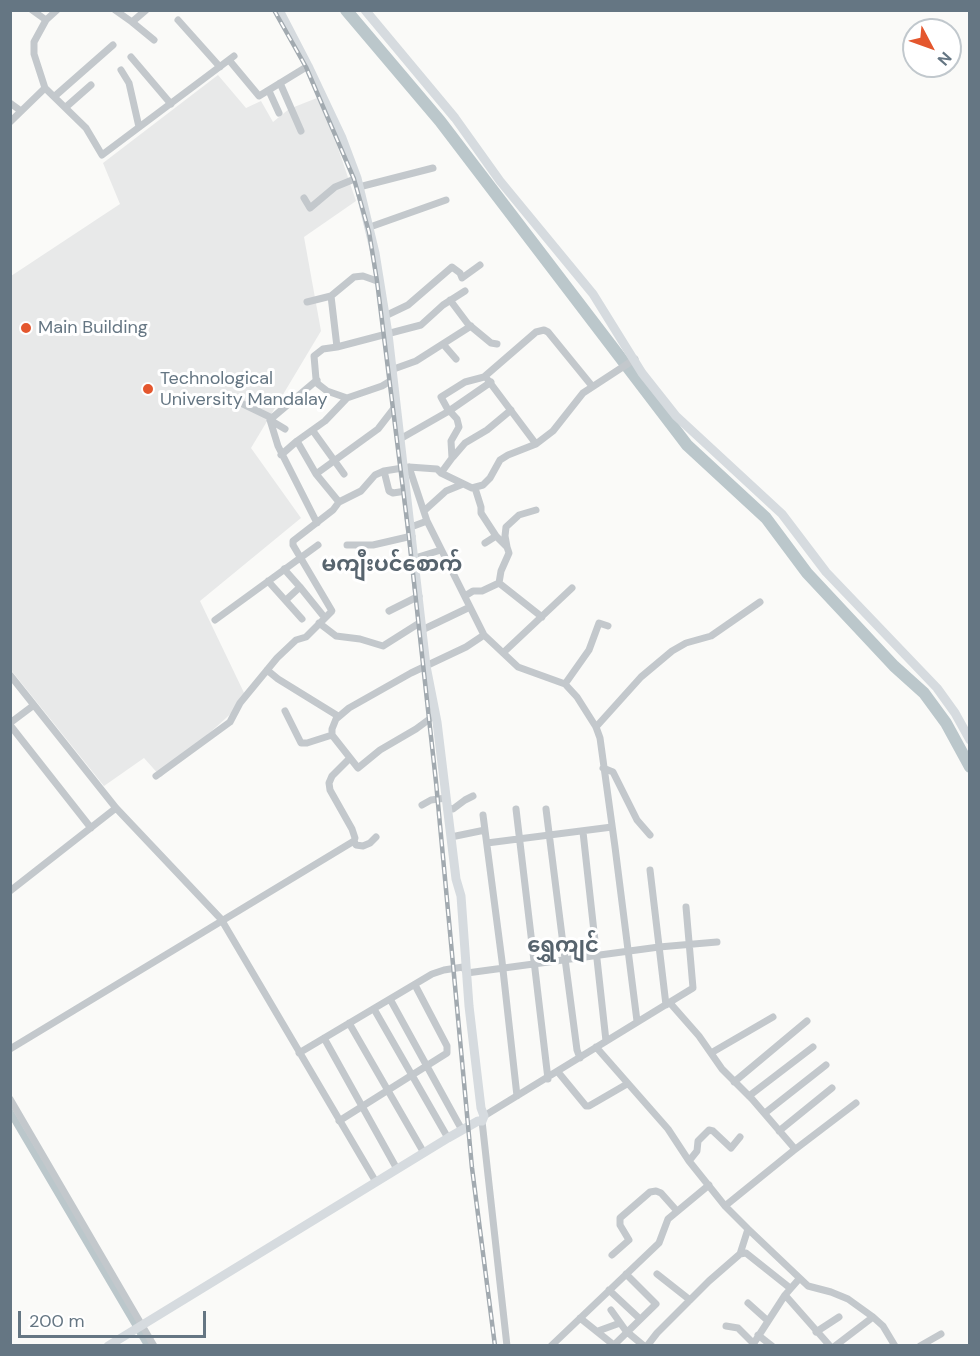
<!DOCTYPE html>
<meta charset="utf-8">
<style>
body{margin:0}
#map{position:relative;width:980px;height:1356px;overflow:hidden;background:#fafaf8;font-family:"DM Sans",sans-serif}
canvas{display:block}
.frame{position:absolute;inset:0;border:12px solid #657683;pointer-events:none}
.north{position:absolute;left:902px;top:18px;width:60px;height:60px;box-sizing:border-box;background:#fff;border:2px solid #c1c8cd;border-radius:50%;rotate:131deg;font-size:16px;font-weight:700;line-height:24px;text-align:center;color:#657683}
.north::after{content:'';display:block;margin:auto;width:21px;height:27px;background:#e4572e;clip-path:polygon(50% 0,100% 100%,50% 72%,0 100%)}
.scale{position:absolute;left:18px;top:1311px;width:188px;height:27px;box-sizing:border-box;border:3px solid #657683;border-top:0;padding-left:8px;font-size:18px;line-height:21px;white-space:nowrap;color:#657683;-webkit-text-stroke:4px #fff;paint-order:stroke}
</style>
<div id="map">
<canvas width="980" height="1356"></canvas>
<div class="frame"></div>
<div class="north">N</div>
<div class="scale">200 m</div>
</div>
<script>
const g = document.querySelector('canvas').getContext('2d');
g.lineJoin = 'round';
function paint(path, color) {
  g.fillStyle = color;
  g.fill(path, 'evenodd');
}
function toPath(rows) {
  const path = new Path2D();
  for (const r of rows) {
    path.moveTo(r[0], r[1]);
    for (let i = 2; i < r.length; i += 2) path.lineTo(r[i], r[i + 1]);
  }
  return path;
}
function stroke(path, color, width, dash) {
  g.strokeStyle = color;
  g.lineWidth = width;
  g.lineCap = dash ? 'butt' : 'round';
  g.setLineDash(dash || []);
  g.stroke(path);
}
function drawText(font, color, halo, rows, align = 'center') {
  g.font = font + ' "DM Sans","Noto Sans Myanmar",sans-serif';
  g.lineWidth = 6;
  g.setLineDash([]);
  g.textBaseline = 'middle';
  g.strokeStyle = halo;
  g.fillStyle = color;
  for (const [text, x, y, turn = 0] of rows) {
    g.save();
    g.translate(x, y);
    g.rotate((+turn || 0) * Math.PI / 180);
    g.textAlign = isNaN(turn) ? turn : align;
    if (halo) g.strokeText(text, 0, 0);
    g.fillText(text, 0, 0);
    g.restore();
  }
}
const built = toPath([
 [218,75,246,108,261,101,273,122,289,109,317,98,338,148,356,201,304,237,321,331,251,448,301,518,200,601,247,699,161,777,144,758,104,786,11,670,11,276,120,204,103,163]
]);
const canal = toPath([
 [10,1112,148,1346]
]);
const river = toPath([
 [346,10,440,121,687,445,766,518,807,573,894,666,924,693,946,723,970,767]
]);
const street = toPath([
 [32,10,46,20],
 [57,10,46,20,34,42,34,54,45,88,86,128,102,155,234,56],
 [115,10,132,22,146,10],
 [178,20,220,67],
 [132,22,154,40],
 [131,57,171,104],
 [229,60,259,96,308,66],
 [121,70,129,83,139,127],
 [280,83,301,131],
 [269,91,279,113],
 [55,96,113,45],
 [10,103,21,111],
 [66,107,91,85],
 [10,122,45,88],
 [359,187,433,168],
 [304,198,310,208,335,187,357,178],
 [370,227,446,200],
 [331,296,337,347,421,325,443,305,465,291],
 [450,300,468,324,491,343,497,344],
 [307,302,331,296,354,277,363,276,377,281,380,284],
 [385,316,408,305,452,267,460,273,462,278,480,265],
 [443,344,456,359],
 [337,347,323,349,314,356,316,379,318,384,327,391,347,398],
 [391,370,416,361,471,326],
 [488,380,536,444],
 [243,404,272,418,270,420,278,446,317,523],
 [272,418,317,380],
 [270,420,285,429],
 [313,431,344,474],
 [400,439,449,411,491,382],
 [297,441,316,474,339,502],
 [281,455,297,441,325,421,347,398,382,386,392,380],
 [453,457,465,443,487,430,511,410],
 [409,467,427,521,484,635,518,667,565,684,577,697,596,727,600,738,615,847,637,1021],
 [384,471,389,491,393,493,406,491],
 [441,473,452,458,451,441,459,427,457,419,447,408,441,397,465,382,484,377,536,332,544,330,548,332,592,386],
 [316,474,378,429,395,407],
 [475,488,481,507,481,513,496,536,507,547,509,553,501,571,499,583],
 [424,511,446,491,463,484],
 [411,527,427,521],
 [485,543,496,536],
 [347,545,373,545,412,536],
 [507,547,505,536,506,527,519,515,536,510],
 [415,558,441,550],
 [284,569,300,587,325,618],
 [268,581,302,619],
 [465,596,473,591,482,591,499,583,542,617],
 [286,600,300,587],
 [389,611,419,596],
 [215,620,318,545],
 [319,623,336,636,360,639,383,646,421,622],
 [422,630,470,607],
 [504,652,572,588],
 [267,670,278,679,338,716],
 [10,675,116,808,221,919,376,1182],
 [565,684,589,650,599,623,608,626],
 [285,711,301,743,307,743,332,735],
 [435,715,416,729,380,750,358,768,332,735,332,729,336,719,349,708,411,673,466,647,484,635],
 [10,723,34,705],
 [10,725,91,828],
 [596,727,641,677,672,651,686,643,711,636,760,602],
 [603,768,613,772,637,820,650,835],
 [156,776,230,722,240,703,277,658,296,640,306,637,332,611,293,545,293,541,333,510,339,502,361,491,375,475,384,471,409,467,437,469,441,473,472,488,483,485,490,478,500,460,508,455,536,444,553,431,583,393,635,359],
 [422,805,431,800,446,798],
 [448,808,453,809,465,800,473,796],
 [516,809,548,1079],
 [546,809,562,936,577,1050,580,1058],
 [483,815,502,961,517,1096],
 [583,832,606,1041],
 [451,837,485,830],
 [354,841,356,845,363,846,370,843,376,837],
 [487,843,612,827],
 [650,870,666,1005],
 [10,891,116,808],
 [390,999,462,1130],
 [670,1003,699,1036,722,1069,752,1099,795,1149],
 [374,1009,448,1138],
 [349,1023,424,1153],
 [324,1038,397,1169],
 [596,1047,668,1129,689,1161,725,1206,748,1229,808,1286,831,1292,848,1299,873,1317,883,1326,895,1346],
 [10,1049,354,841,355,838,352,829,330,790,329,783,332,776,350,758],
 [299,1053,432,974,444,970,463,967,467,973,659,947,717,942],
 [711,1053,773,1017],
 [558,1072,586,1106,589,1106,627,1084],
 [734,1082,807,1021],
 [749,1096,813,1047],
 [10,1099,154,1346],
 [765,1113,826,1065],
 [484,1116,693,988,686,907],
 [339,1121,447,1053,447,1046,415,985],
 [482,1121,507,1346],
 [779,1131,832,1088],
 [689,1161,697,1151,698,1141,709,1130,713,1131,731,1148,740,1137],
 [725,1206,793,1151,856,1103],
 [740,1254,748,1229],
 [612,1255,629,1240,620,1225,620,1218,650,1192,656,1191,661,1193,677,1211],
 [657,1274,690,1300],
 [609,1290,640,1319],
 [785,1295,830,1346],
 [748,1303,768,1321],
 [611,1310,626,1331,644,1346],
 [580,1318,615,1346],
 [726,1326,738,1328,753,1343],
 [598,1331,620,1323],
 [816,1332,839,1317],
 [758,1335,772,1346],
 [614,1345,656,1304,626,1274],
 [551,1346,659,1243,668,1219,709,1185],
 [647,1346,657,1333,709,1281,740,1254,746,1253,790,1288],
 [752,1346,785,1295,799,1279],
 [835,1346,873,1317],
 [920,1346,941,1334]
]);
const secondary = toPath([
 [365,10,455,118,500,181,593,294,642,373,676,416,782,514,826,572,937,688,955,713,970,740],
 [108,1346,448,1138,478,1121,482,1121,484,1116,481,1108,469,1006,461,896,456,879,437,722,426,666,388,334,375,253,357,178,342,138,308,66,279,10]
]);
const rail = toPath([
 [274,10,306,67,354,179,369,232,377,281,409,537,436,782,472,1168,495,1346]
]);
const markers = [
 [26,328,6,"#e4572e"],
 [148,389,6,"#e4572e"]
];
const poiNames = [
 ["Main Building",38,328],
 ["Technological",160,379],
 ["University Mandalay",160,400]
];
const quarterNames = [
 ["မကျီးပင်စောက်",392,565],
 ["ရွှေကျင်",563,946]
];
paint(built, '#e8e9e9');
stroke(canal, '#bbc7cb', 7);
stroke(river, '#bbc7cb', 12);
stroke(street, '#c3c8cc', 7);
stroke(secondary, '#d6dbdf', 9);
stroke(rail, '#a2aab0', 4.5);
stroke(rail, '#fff', 2, [7]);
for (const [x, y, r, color] of markers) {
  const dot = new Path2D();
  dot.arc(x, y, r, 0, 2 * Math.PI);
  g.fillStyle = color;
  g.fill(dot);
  stroke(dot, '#fff', 2);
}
drawText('18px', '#657683', '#fff', poiNames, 'left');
drawText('bold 21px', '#57646e', '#fff', quarterNames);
</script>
